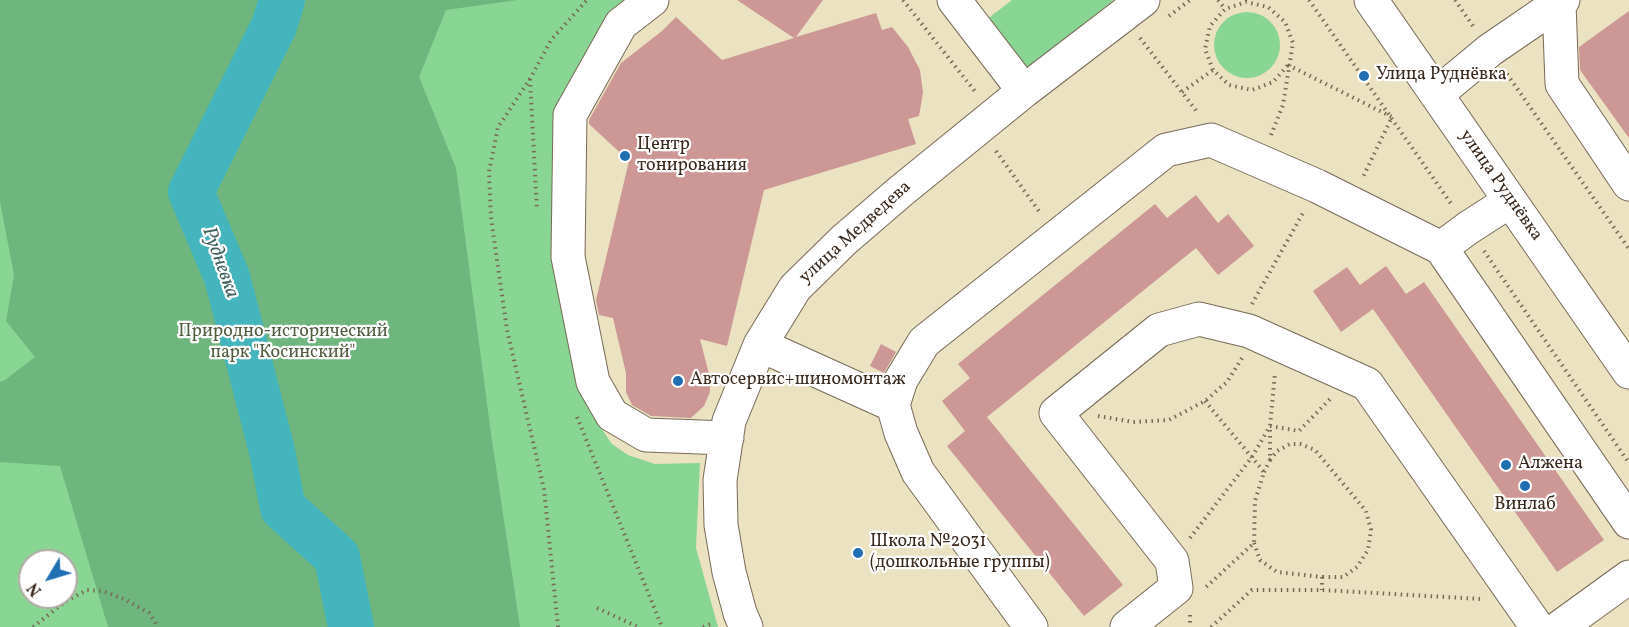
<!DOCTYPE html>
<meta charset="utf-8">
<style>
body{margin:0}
#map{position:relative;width:1629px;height:627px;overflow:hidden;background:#eae2c0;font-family:Vollkorn,serif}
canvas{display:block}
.north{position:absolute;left:18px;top:549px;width:60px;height:60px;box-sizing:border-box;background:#fff;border:2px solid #b1aaa5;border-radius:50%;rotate:232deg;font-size:16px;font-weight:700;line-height:24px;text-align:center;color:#3b2a1e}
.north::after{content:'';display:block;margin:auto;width:21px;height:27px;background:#1f6fb2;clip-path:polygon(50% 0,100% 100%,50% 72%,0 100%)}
</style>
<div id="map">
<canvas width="1629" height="627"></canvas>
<div class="north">N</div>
</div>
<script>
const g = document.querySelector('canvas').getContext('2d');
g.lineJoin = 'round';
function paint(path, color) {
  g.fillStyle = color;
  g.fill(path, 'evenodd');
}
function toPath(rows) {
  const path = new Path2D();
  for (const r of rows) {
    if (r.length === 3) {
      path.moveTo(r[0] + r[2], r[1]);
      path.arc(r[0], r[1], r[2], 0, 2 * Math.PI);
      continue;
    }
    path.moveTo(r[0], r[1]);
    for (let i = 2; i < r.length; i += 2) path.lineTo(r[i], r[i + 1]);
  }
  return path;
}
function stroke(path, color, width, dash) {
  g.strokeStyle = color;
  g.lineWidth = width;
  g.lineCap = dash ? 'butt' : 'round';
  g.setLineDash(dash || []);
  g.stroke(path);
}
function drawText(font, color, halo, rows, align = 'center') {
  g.font = font + ' Vollkorn,serif';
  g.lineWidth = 4.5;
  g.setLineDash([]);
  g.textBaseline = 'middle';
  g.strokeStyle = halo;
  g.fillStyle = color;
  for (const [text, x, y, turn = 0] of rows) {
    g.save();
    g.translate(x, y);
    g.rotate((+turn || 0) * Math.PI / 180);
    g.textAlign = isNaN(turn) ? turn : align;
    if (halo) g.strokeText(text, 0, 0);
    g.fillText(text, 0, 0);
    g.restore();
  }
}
const green = toPath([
 [0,0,635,0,588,57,579,381,599,425,612,444,628,455,655,464,700,463,696,548,718,627,0,627],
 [30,561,66,561,66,597,30,597],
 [1012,0,1114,0,1026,70,986,20],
 [1247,45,33]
]);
const forest = toPath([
 [0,0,517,0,446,10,419,77,456,168,491,434,520,627,108,627,60,466,0,462,0,382,5,380,35,357,6,321,14,275,0,202]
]);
const river = toPath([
 [282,0,274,26,191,192,227,277,272,451,283,508,337,557,351,627]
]);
const building = toPath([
 [737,0,823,0,796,37,876,13,882,30,892,27,908,47,920,70,923,93,919,116,908,119,916,144,764,190,727,346,700,339,710,378,710,392,704,406,691,418,651,416,632,405,626,392,626,373,613,318,599,315,596,300,629,161,589,124,589,120,621,63,662,31,676,17,722,60,794,38],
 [1629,11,1629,138,1580,70,1579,47],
 [1196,195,1218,223,1228,214,1254,246,1218,275,1196,248,987,417,1123,585,1084,616,947,446,965,431,942,401,970,378,958,364,1155,204,1167,218],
 [1386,266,1406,294,1424,282,1604,540,1557,572,1373,309,1341,332,1313,291,1347,267,1360,285],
 [881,344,896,352,884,373,870,366]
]);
const path = toPath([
 [903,0,977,94],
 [1218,0,1225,9],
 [1309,0,1452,205],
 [1455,0,1473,26],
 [1169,16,1190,0],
 [1140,38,1198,113],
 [1288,65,1392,117,1363,177],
 [1507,74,1629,249],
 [530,79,537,210],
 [1182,92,1213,70],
 [1271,135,1283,105,1293,43,1285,22,1268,7,1246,2,1225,9,1210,26,1205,49,1213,70,1229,85,1252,90,1273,82,1288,65],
 [996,151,1041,214],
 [1484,251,1629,463],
 [1252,304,1304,211],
 [1205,401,1264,472,1255,501,1254,543,1205,588],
 [1098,416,1133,422,1169,420,1205,401,1227,382,1242,358],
 [577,417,662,627],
 [1270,460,1277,451,1290,444,1300,444,1315,450,1366,511,1371,530,1368,550,1357,567,1343,577,1322,577],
 [1264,472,1270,460,1270,426,1275,373],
 [1190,538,1252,457,1270,426,1299,431,1330,399],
 [1254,543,1260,560,1277,572,1322,577,1322,590],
 [597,608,638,627],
 [1190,615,1190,627],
 [33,627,66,601,87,590,103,591,124,599,149,613,158,627],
 [558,627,544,489,507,330,491,218,489,172,498,127,530,79,551,40,587,0],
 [703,627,713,623],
 [1211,627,1252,590,1322,590,1481,599]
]);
const minor = toPath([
 [652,0,621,24,570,115,568,257,593,382,612,415,646,435,727,438],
 [954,0,1024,91],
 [1371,0,1629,372],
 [1559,3,1562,84,1629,184],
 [1437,94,1490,50,1563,0],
 [1441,248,1468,228,1510,201],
 [760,345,893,405],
 [746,627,740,613,729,572,721,525,720,480,729,421,760,345,795,288,844,240,901,191,1024,91,1143,0],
 [1031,627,918,472,901,433,893,405,901,380,924,342,1166,150,1211,140,1317,186,1441,248,1629,522],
 [1127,627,1176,588,1172,561,1056,413,1159,330,1199,319,1249,331,1367,384,1537,627],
 [1560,627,1629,577]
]);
const markers = [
 [1364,76,6,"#1f6fb2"],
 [625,156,6,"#1f6fb2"],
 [678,381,6,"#1f6fb2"],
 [1506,465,6,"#1f6fb2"],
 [1525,486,6,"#1f6fb2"],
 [858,553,6,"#1f6fb2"]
];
const poiNames = [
 ["Улица Руднёвка",1376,76],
 ["Центр",637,146],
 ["тонирования",637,167],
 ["Автосервис+шиномонтаж",690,381],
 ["Алжена",1518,465],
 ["Винлаб",1525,506,"center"],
 ["Школа №2031",870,543],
 ["(дошкольные группы)",870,564]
];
const streetNames = [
 ["улица Руднёвка",1500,186,55],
 ["улица Медведева",856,233,-42]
];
const parkNames = [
 ["Природно-исторический",283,333],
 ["парк \"Косинский\"",283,354]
];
const waterNames = [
 ["Рудневка",219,263,70]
];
paint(green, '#89d593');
paint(forest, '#6eb67d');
stroke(river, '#45b5bd', 46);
paint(building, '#cc9794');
stroke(minor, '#786a57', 35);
stroke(path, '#786a57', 4, [1.5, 4.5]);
stroke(minor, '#fff', 33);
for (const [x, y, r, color] of markers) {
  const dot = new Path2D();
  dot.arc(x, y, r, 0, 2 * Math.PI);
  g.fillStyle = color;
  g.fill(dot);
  stroke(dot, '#fff', 2);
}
drawText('18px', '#3b2a1e', '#fff', poiNames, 'left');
drawText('18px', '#3b2a1e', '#fff', streetNames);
drawText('18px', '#525d41', '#fff', parkNames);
drawText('italic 20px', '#3f625e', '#fff', waterNames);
</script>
